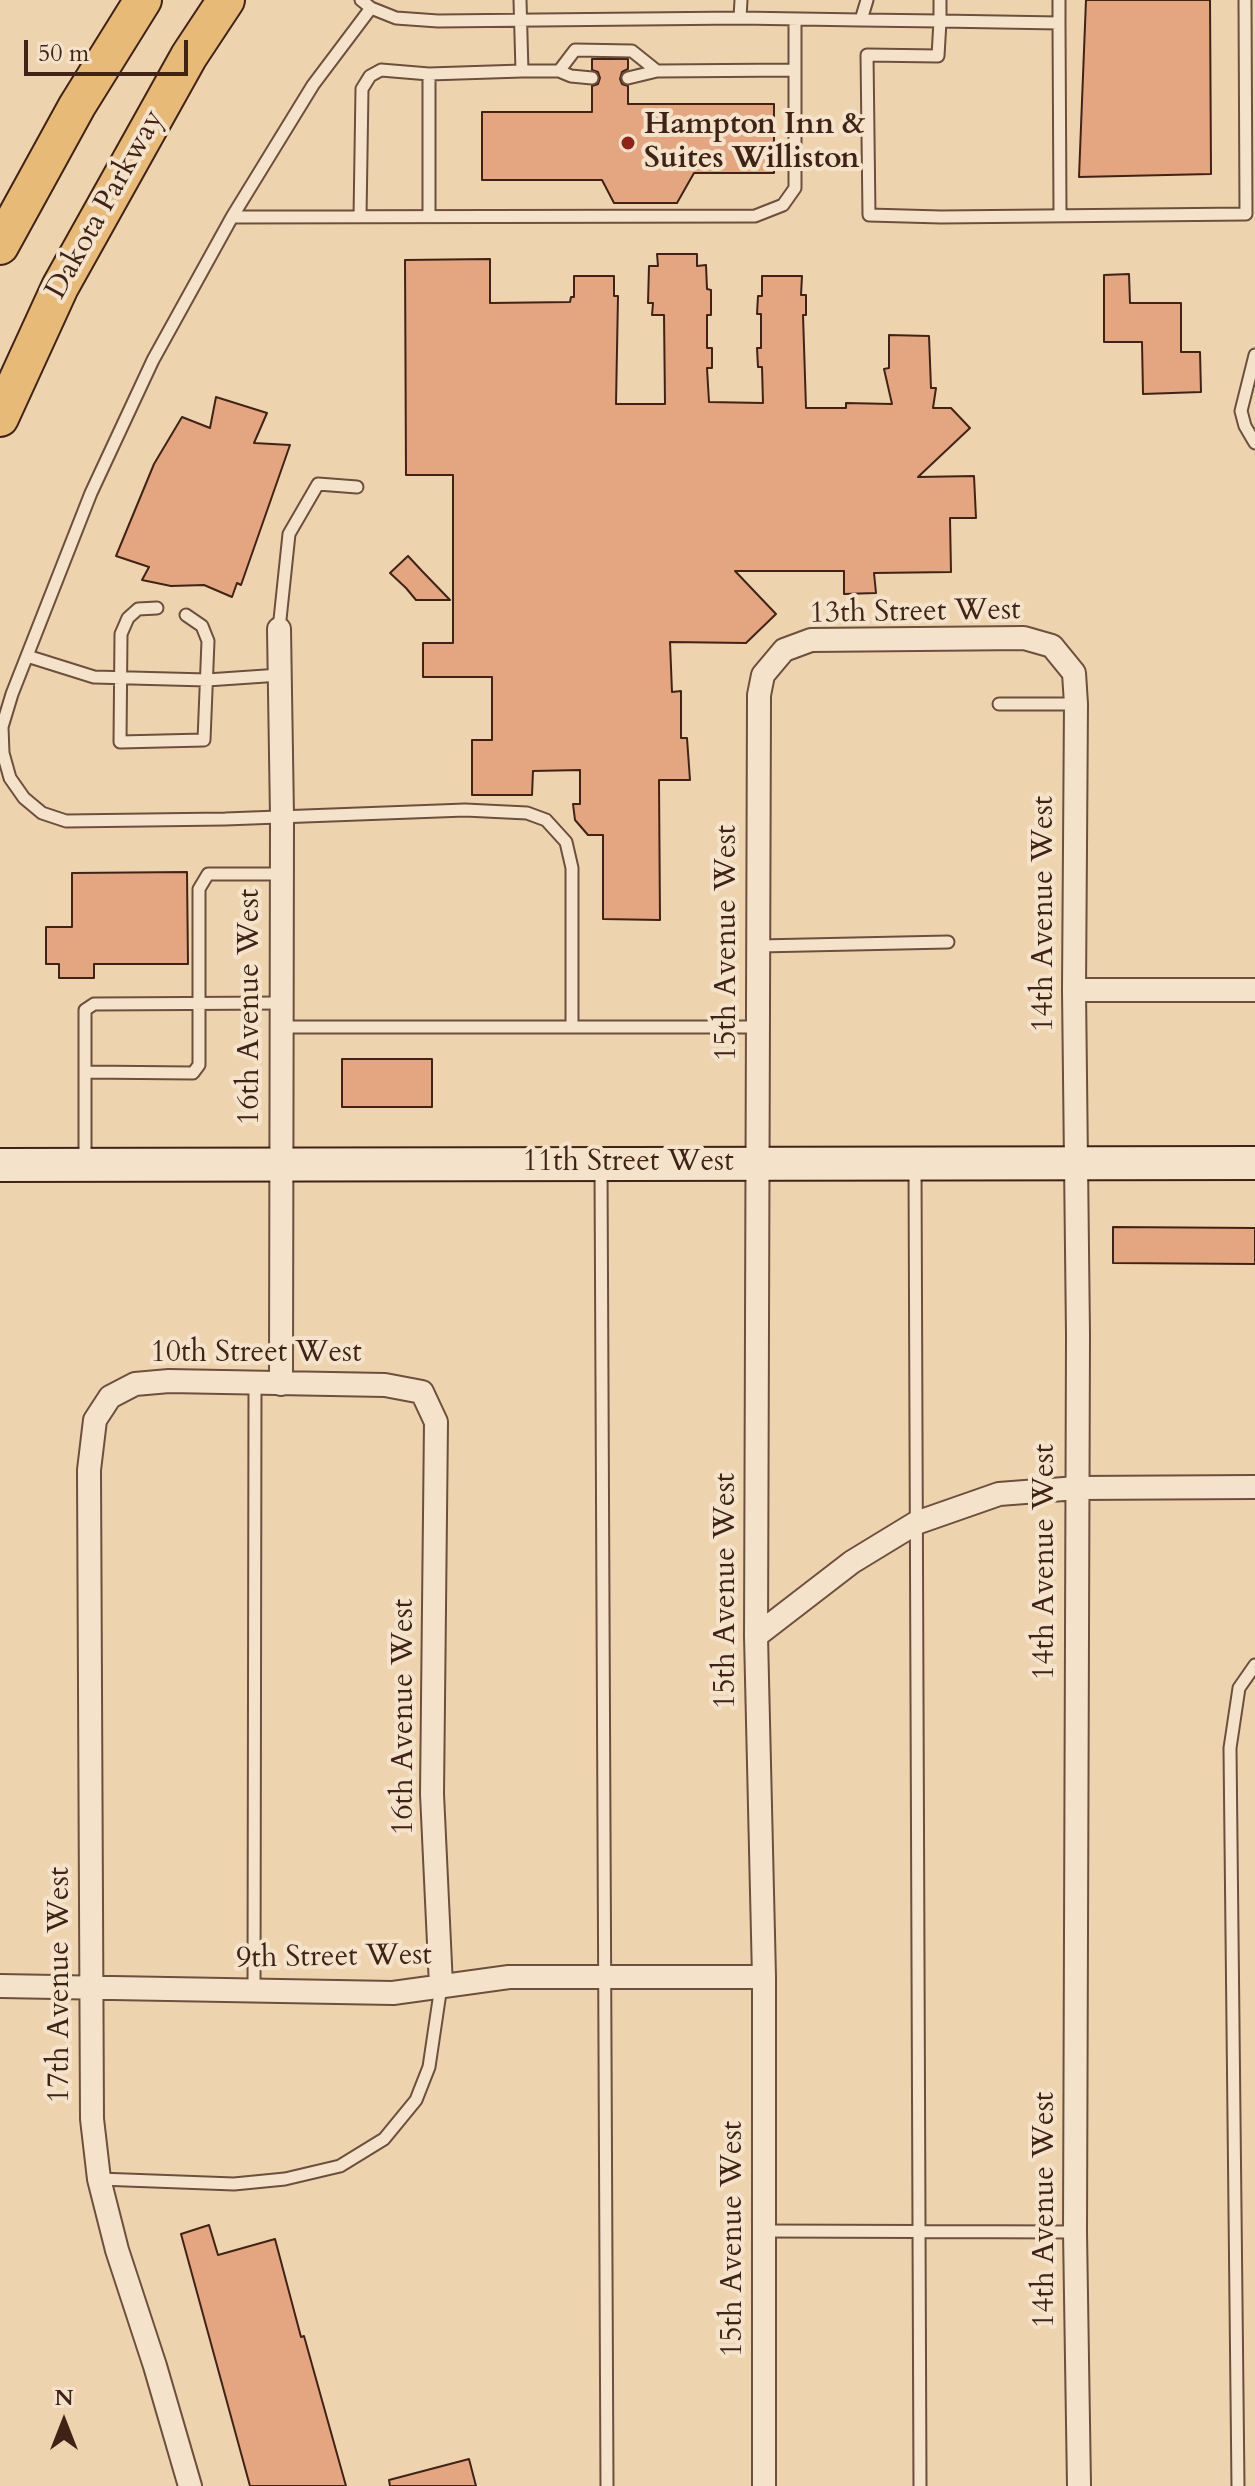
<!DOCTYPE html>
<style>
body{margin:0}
#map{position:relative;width:1255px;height:2486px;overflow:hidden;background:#eed4ae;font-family:Cardo,serif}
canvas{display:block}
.north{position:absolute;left:24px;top:2382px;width:80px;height:80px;-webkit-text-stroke:6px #f4e3ca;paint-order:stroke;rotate:0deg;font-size:22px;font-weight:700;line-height:32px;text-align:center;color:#402317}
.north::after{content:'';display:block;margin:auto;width:28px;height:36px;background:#402317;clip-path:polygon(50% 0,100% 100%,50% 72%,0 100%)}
.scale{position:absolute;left:24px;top:40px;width:164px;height:36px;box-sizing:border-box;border:4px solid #402317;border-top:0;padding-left:10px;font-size:24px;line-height:28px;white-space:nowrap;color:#402317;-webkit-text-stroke:6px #f4e3ca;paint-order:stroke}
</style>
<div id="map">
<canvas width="1255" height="2486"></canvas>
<div class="north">N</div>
<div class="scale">50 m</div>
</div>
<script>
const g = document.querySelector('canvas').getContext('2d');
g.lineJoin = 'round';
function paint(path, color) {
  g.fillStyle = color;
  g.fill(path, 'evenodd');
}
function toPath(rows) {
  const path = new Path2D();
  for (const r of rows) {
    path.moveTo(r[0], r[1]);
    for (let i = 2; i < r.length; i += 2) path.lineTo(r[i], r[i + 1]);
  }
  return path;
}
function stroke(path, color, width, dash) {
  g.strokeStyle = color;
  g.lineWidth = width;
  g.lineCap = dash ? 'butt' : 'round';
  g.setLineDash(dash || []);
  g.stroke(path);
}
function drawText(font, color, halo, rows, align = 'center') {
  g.font = font + ' Cardo,serif';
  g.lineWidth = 8;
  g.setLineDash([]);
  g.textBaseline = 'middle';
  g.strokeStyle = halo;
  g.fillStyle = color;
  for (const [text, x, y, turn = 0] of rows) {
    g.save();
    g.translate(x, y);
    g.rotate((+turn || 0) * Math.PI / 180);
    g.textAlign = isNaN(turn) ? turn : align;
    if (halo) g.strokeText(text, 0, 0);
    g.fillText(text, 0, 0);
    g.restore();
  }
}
const building = toPath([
 [1086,0,1210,0,1211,174,1079,177,1086,0],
 [592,59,628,59,628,69,622,72,620,79,622,84,628,86,628,104,774,104,774,173,694,173,677,203,614,203,602,180,482,180,482,112,592,112,592,86,598,84,600,78,598,72,592,70,592,59],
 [657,254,697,254,697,266,706,265,707,289,711,290,711,315,707,315,707,348,712,348,712,368,707,368,709,402,763,403,762,367,758,367,757,348,761,348,761,314,757,314,758,296,762,296,762,276,802,276,801,295,806,295,806,315,803,315,806,408,846,408,846,403,892,404,884,369,889,368,889,335,929,336,931,388,936,388,933,408,951,408,970,428,918,477,974,476,976,518,950,518,951,572,874,573,876,593,844,594,844,571,735,571,776,614,746,643,670,642,672,692,681,691,681,738,687,738,690,780,659,780,660,920,603,919,603,835,588,835,575,820,573,804,580,804,580,770,533,771,532,795,472,795,472,740,492,740,492,677,423,677,423,643,453,643,453,475,406,475,405,260,490,259,490,303,570,302,571,297,574,297,574,276,614,276,614,296,618,296,616,404,665,404,664,315,652,315,653,303,648,303,649,266,658,266,657,254],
 [1129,274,1130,303,1181,303,1181,352,1200,352,1201,392,1143,394,1142,342,1104,342,1104,275,1129,274],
 [216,397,267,413,254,443,290,445,241,585,237,583,232,597,204,585,171,586,142,580,149,567,116,556,154,464,182,417,210,428,216,397],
 [408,556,422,571,450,600,416,600,406,588,390,573,408,556],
 [187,872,188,964,94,964,94,978,59,978,59,964,46,964,46,927,72,927,72,873,187,872],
 [342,1059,432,1059,432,1107,342,1107,342,1059],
 [1113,1227,1255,1228,1255,1264,1113,1263,1113,1227],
 [209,2225,218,2255,275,2239,301,2337,304,2336,346,2486,250,2486,181,2234,209,2225],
 [469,2459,476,2486,390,2486,389,2480,469,2459]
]);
const service = toPath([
 [361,0,371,8,396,18,438,21,740,18,861,20,867,0],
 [520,0,522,71,559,71,571,76,592,78],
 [371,8,313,85,232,217,153,360,91,493,12,694,2,727,3,753,10,778,24,798,42,813,66,821,225,819,465,810,527,813,546,820,566,842,572,868,572,1026],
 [740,18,741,0],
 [861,20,940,21,940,0],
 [1059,23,1059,0],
 [559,71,575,50,632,51,657,71],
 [628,78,657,71,795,70],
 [1060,214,1059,23,940,21,938,56,867,55,869,215,941,217,1246,214,1245,0],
 [429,216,429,74,522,71],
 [232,217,755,216,783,205,795,188,795,19],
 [360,217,362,89,370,76,381,70,429,74],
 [1255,355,1241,411,1245,426,1255,443],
 [157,608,138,609,128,618,121,634,120,742,204,740,208,641,202,626,186,615],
 [279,629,289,534,318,484,357,487],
 [27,656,94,677,207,680,280,675],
 [999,704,1076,704],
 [759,946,948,942],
 [282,1027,758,1027],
 [85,1072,85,1010,94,1004,282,1003],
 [85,1162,85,1072,193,1073,199,1065,199,889,208,874,282,874],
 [601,1167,607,2486],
 [915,1167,920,2486],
 [254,1991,255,1384],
 [99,2179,234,2184,285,2179,340,2166,384,2139,416,2100,429,2067,441,1986],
 [764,2231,1075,2232],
 [1238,2486,1230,1748,1239,1688,1255,1665]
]);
const minor = toPath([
 [279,629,282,816,281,1384],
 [1074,990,1255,990],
 [756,1636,852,1562,916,1523,999,1494,1077,1488,1255,1487],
 [0,1986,393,1993,509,1977,764,1977],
 [190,2486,155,2366,117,2250,99,2179,92,2119,89,1470,95,1420,110,1397,135,1384,169,1381,385,1385,422,1392,436,1422,432,1794,441,1986],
 [764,2486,764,1977,756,1636,759,695,763,675,784,650,811,640,1024,638,1052,646,1074,673,1076,704,1074,990,1078,1335,1075,2232,1079,2486]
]);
const secondary = toPath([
 [0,1165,1255,1163]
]);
const trunk = toPath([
 [0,246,77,106,143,0],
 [0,418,60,287,189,56,226,0]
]);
const markers = [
 [628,143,8,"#8f2418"]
];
const poiNames = [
 ["Hampton Inn &",644,126],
 ["Suites Williston",644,160]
];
const streetNames = [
 ["Dakota Parkway",106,205,-61],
 ["13th Street West",915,613,-1],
 ["14th Avenue West",1045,914,-90],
 ["15th Avenue West",728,943,-90],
 ["16th Avenue West",251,1007,-90],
 ["11th Street West",628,1163],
 ["10th Street West",256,1354],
 ["14th Avenue West",1046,1562,-90],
 ["15th Avenue West",727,1591,-90],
 ["16th Avenue West",405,1717,-90],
 ["9th Street West",334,1958,-1],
 ["17th Avenue West",61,1985,-90],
 ["14th Avenue West",1046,2210,-90],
 ["15th Avenue West",734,2239,-90]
];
paint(building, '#e4a581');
stroke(building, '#402317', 2);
stroke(service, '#6c4f3d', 15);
stroke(minor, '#6c4f3d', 26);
stroke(secondary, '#402317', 36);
stroke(trunk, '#402317', 40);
stroke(service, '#f4e3ca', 11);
stroke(minor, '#f4e3ca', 22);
stroke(secondary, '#f4e3ca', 32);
stroke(trunk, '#e7ba77', 36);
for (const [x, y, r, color] of markers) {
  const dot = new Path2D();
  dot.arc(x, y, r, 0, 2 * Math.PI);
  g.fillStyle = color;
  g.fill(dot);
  stroke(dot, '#f4e3ca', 3);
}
drawText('bold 30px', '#402317', '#f4e3ca', poiNames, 'left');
drawText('30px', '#402317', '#f4e3ca', streetNames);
</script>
